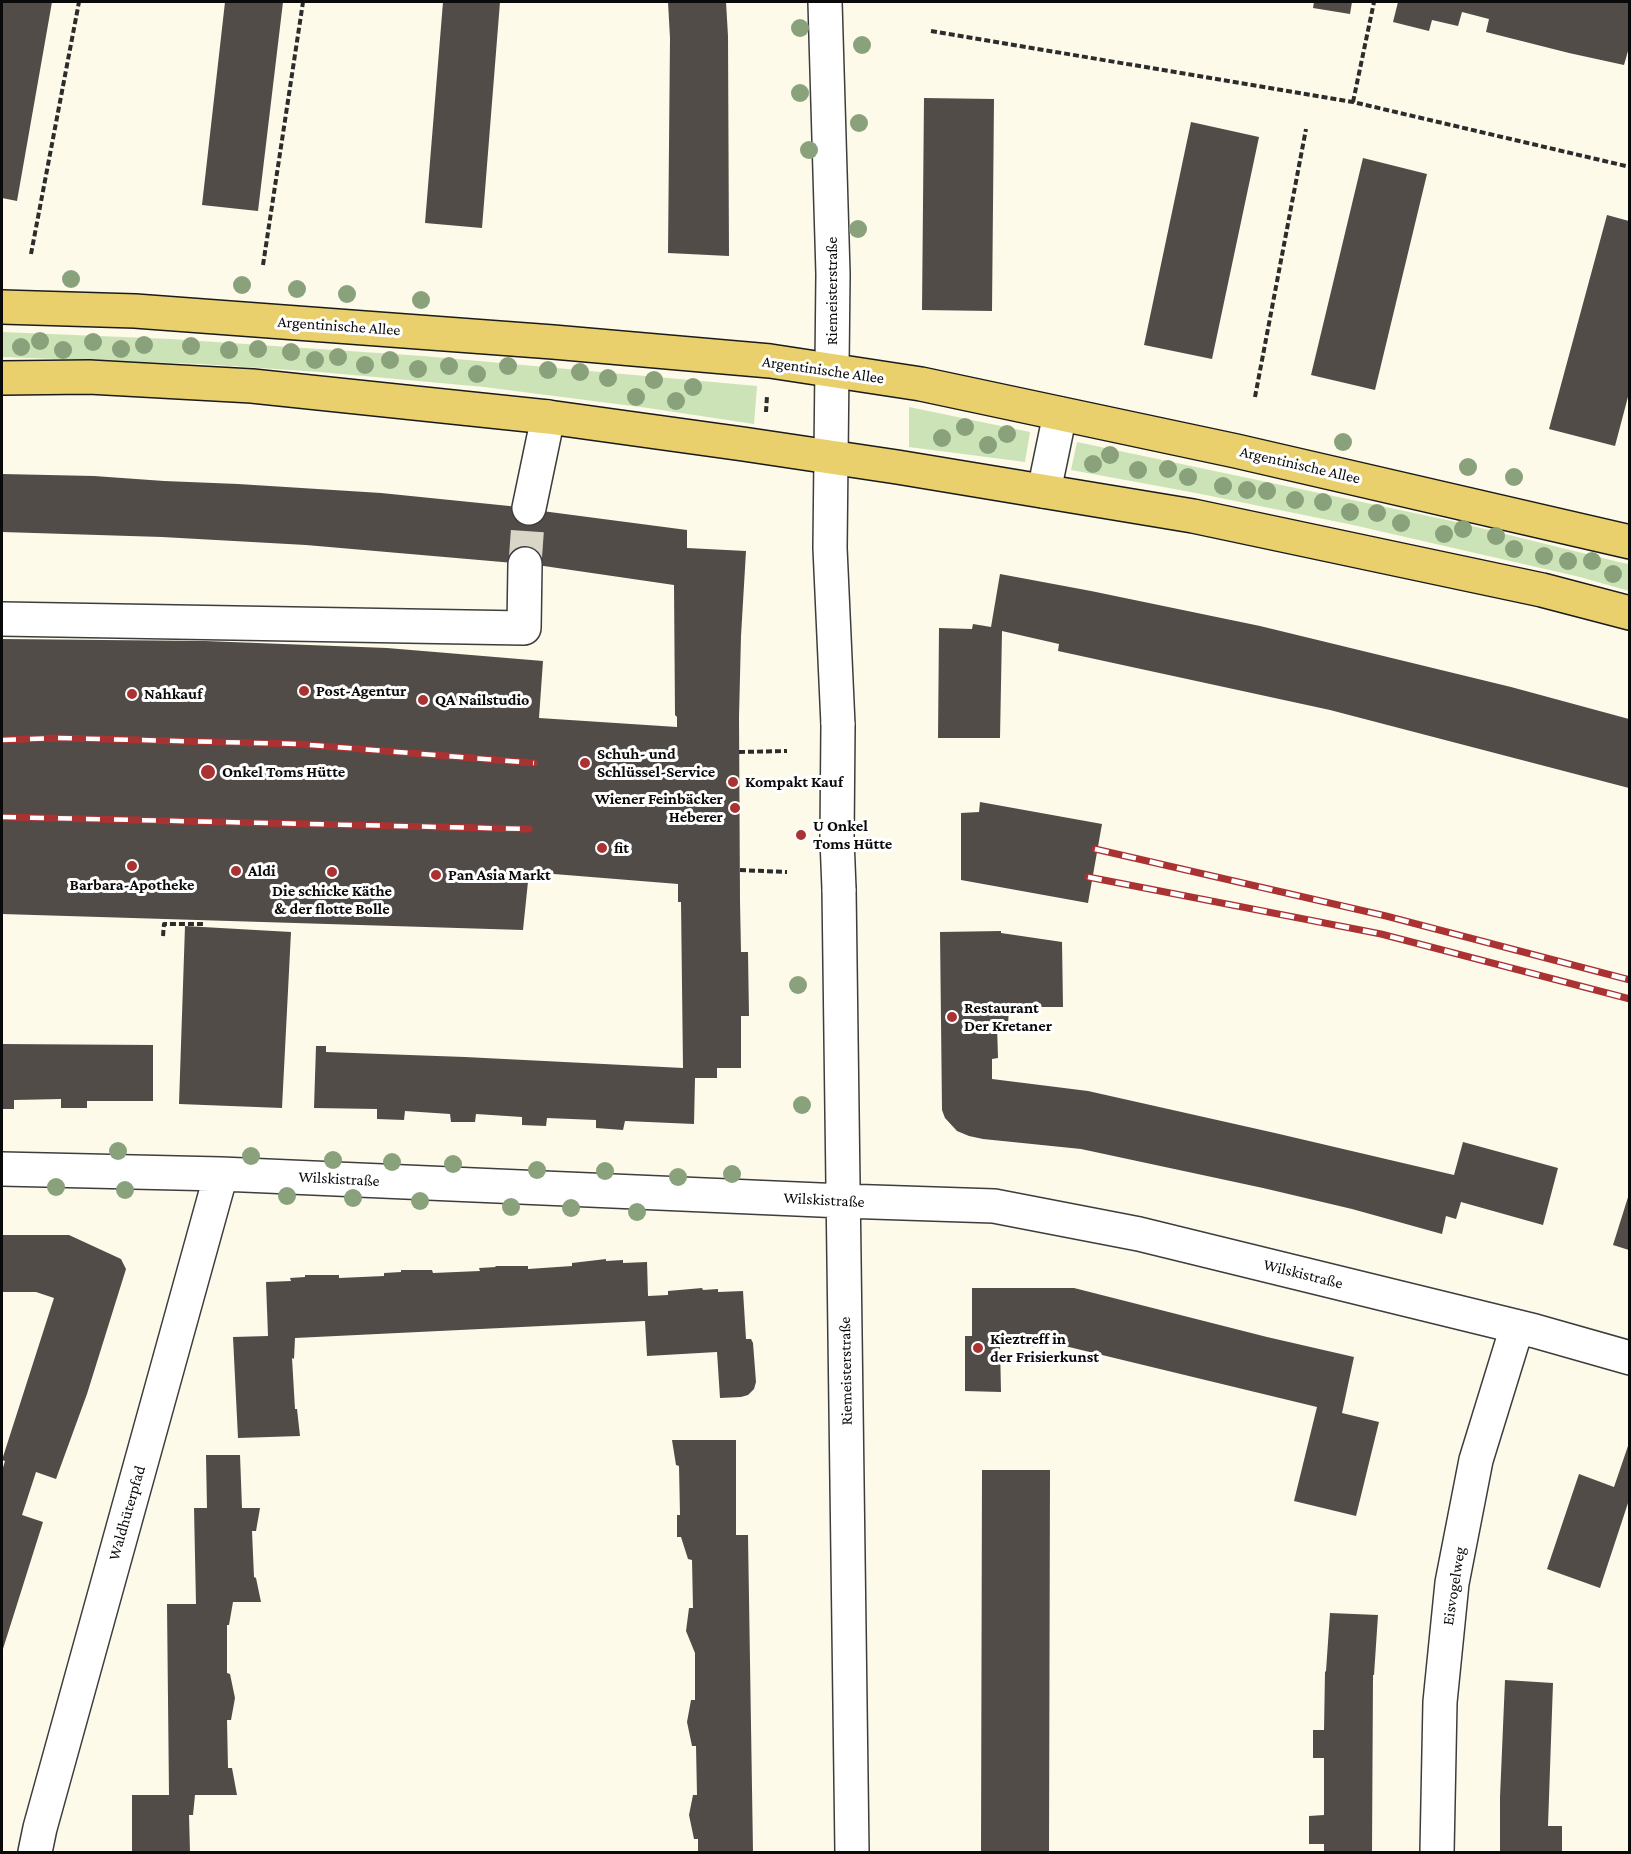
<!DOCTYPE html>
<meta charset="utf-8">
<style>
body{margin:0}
#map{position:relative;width:1631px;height:1854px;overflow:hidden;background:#fdfae9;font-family:"Crimson Pro",serif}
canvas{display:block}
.frame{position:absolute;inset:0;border:3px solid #0a0a0a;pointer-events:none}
</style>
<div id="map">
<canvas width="1631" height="1854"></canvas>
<div class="frame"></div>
</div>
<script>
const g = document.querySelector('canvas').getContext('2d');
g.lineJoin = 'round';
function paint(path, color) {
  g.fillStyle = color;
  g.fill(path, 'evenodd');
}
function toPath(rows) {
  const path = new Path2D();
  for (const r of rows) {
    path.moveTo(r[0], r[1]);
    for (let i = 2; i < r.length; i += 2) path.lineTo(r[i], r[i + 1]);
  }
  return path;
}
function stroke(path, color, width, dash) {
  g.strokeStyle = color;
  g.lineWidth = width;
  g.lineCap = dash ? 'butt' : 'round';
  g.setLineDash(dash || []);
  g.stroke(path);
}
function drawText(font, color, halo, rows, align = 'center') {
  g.font = font + ' "Crimson Pro",serif';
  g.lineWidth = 6;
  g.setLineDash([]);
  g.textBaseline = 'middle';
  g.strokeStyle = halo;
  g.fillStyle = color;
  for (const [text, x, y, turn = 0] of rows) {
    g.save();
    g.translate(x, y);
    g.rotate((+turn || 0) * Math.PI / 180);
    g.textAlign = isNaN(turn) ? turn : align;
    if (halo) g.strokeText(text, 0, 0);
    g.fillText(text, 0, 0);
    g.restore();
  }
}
const green = toPath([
 [2,332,171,339,423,356,757,386,754,424,648,408,484,387,320,372,200,364,2,357],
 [909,407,1030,432,1025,462,909,447],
 [1077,442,1452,521,1623,563,1629,564,1629,591,1580,577,1353,525,1196,493,1071,470]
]);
const building = toPath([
 [2,2,52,2,17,201,2,198],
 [225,2,283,2,258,211,202,205],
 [443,2,500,2,482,228,425,223],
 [668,2,726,2,728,36,729,256,668,253,670,38],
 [1314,2,1352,2,1350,14,1313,8],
 [1398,2,1629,2,1629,51,1628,51,1624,65,1569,53,1486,32,1489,19,1462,12,1458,26,1432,20,1429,31,1393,22],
 [924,98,994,99,992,311,922,310],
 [1191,122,1259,137,1212,359,1144,345],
 [1363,158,1427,174,1375,390,1311,375],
 [1607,215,1629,221,1629,393,1615,446,1549,429],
 [2,474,94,476,164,481,238,484,381,493,529,508,542,511,687,530,687,548,746,551,741,636,739,717,740,901,741,952,748,952,749,1016,741,1016,741,1068,717,1068,717,1078,695,1078,694,1124,625,1121,623,1130,596,1128,596,1120,547,1118,546,1126,522,1125,522,1117,476,1114,475,1122,451,1122,450,1114,405,1111,404,1120,377,1119,377,1109,314,1108,316,1046,326,1046,326,1052,465,1057,683,1068,681,902,678,902,678,884,529,872,523,930,2,914,2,639,205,641,387,648,543,661,539,718,677,727,677,717,675,715,674,585,537,565,306,545,162,537,2,532],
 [1000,574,1091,591,1260,626,1511,687,1629,719,1629,788,1330,710,1058,651,1059,644,1002,631,1000,738,938,738,939,628,972,629,973,624,991,627],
 [980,802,1102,824,1088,903,961,880,961,813,979,812],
 [185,926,291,932,282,1108,179,1104],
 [1001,931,1001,933,1062,942,1063,1007,1009,1007,1008,1025,997,1025,998,1058,992,1059,992,1079,1088,1091,1275,1133,1454,1175,1463,1142,1558,1168,1543,1225,1461,1202,1456,1219,1446,1216,1442,1234,1352,1209,1263,1188,1081,1149,983,1139,969,1136,957,1131,945,1118,942,1110,940,932],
 [2,1044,153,1045,153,1101,87,1101,87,1108,61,1108,61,1099,14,1100,14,1109,2,1109],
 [1629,1194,1629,1250,1613,1245],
 [2,1235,69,1235,121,1259,126,1269,87,1394,56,1479,36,1472,22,1515,43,1522,2,1652,2,1471,5,1461,2,1460,54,1298,36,1292,2,1292],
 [606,1259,606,1261,623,1260,623,1263,647,1262,648,1296,668,1295,668,1291,702,1288,703,1290,718,1289,718,1292,743,1291,746,1339,751,1339,753,1343,756,1382,754,1389,748,1395,741,1397,720,1398,717,1352,647,1356,645,1321,295,1338,294,1359,292,1358,295,1409,297,1409,300,1436,238,1438,233,1337,268,1336,266,1282,291,1281,290,1278,305,1277,305,1275,339,1275,339,1278,384,1276,384,1273,401,1272,401,1270,432,1270,433,1273,480,1271,479,1268,496,1267,495,1266,528,1266,528,1269,572,1266,572,1263],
 [972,1288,1074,1288,1267,1337,1354,1357,1342,1413,1379,1422,1356,1516,1294,1501,1317,1407,1069,1347,1000,1346,1001,1392,965,1391,965,1336,972,1336],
 [672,1440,736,1440,736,1535,748,1535,753,1852,698,1852,698,1839,694,1839,689,1815,693,1795,697,1795,696,1746,692,1746,687,1722,691,1700,695,1700,695,1653,686,1631,689,1608,693,1608,692,1560,688,1559,681,1537,677,1537,677,1515,680,1515,679,1466,676,1465],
 [1629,1443,1629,1500,1600,1588,1547,1569,1579,1474,1614,1487],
 [206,1455,240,1455,242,1508,260,1508,256,1531,252,1531,254,1577,256,1578,261,1602,233,1602,229,1625,227,1625,227,1673,230,1674,235,1698,231,1720,227,1720,228,1768,232,1768,237,1795,195,1795,193,1815,189,1815,190,1852,132,1852,132,1795,169,1795,167,1604,196,1604,194,1508,207,1508],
 [982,1470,1050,1470,1049,1852,981,1852],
 [1330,1613,1378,1615,1374,1675,1373,1675,1372,1852,1324,1852,1324,1844,1309,1844,1309,1816,1324,1815,1324,1758,1313,1758,1313,1730,1324,1730,1325,1672,1326,1671],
 [1505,1680,1553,1683,1548,1826,1562,1826,1562,1852,1500,1852,1500,1797]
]);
const minorTunnel = toPath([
 [525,564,529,508]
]);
const path = toPath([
 [931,31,1353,102,1630,167],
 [1353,102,1374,2],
 [31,254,79,2],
 [263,265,303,2],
 [1255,397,1306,129],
 [766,412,767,396],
 [739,752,787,751],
 [635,800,640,800],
 [740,870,787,872],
 [163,936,164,924,203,924]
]);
const minor = toPath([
 [825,2,833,274,830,548,838,725],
 [1044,491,1060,414],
 [529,508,548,417],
 [2,619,524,628,525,564],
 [839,889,852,1852],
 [2,1169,221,1174,843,1201,994,1206,1139,1234,1535,1331,1630,1358],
 [35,1852,40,1828,221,1174],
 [1437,1852,1440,1702,1452,1583,1476,1460,1517,1327]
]);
const major = toPath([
 [2,307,135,311,553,342,770,361,921,384,1236,451,1630,542],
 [2,378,89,377,252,386,548,417,743,444,897,467,1193,516,1542,590,1630,613]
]);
const rail = toPath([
 [2,740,57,738,298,744,534,763],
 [2,817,529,829],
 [1095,849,1386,916,1630,980],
 [1088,877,1381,934,1630,999]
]);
const minorBridge = toPath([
 [838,725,837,839,839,889]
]);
const trees = [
 [800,28],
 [862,45],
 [800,93],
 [859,123],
 [809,150],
 [858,229],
 [71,279],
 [242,285],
 [297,289],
 [347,294],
 [421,300],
 [40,341],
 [93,342],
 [144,345],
 [191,346],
 [21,347],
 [121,349],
 [258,349],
 [63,350],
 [229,350],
 [291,352],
 [338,357],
 [315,360],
 [390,360],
 [365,365],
 [449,366],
 [508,366],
 [418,369],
 [548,370],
 [580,372],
 [477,374],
 [608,378],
 [654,380],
 [693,387],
 [636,397],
 [676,401],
 [965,427],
 [1007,434],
 [942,438],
 [1343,442],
 [988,445],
 [1110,455],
 [1093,464],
 [1468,467],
 [1168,469],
 [1138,470],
 [1188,477],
 [1514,477],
 [1223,486],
 [1247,490],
 [1267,491],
 [1295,500],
 [1323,502],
 [1350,512],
 [1377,513],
 [1401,523],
 [1463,529],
 [1444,534],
 [1496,536],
 [1514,549],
 [1544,556],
 [1568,561],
 [1592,561],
 [1613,574],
 [798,985],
 [802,1105],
 [118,1151],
 [251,1156],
 [333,1160],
 [392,1162],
 [453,1164],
 [537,1170],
 [605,1171],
 [732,1174],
 [678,1177],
 [56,1187],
 [125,1190],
 [287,1196],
 [353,1198],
 [420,1201],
 [511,1207],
 [571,1208],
 [637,1212]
];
const markers = [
 [304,691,6,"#aa3233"],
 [132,694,6,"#aa3233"],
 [423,700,6,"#aa3233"],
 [585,763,6,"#aa3233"],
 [208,772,8,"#aa3233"],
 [733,782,6,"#aa3233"],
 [735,808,6,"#aa3233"],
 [801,835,6,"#aa3233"],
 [602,848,6,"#aa3233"],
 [132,866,6,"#aa3233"],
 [236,871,6,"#aa3233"],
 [332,872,6,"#aa3233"],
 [436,875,6,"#aa3233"],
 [952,1017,6,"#aa3233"],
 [978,1348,6,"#aa3233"]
];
const streetNames = [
 ["Riemeisterstraße",832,291,-90],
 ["Argentinische Allee",339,326,4],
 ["Argentinische Allee",823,370,8],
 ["Argentinische Allee",1300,465,13],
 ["Wilskistraße",339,1179,3],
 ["Wilskistraße",824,1200,3],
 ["Wilskistraße",1303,1274,14],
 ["Riemeisterstraße",846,1371,-91],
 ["Waldhüterpfad",127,1513,-74],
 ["Eisvogelweg",1454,1586,-81]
];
const poiNames = [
 ["Post-Agentur",316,691],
 ["Nahkauf",144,694],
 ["QA Nailstudio",435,700],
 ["Schuh- und",597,754],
 ["Schlüssel-Service",597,772],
 ["Onkel Toms Hütte",222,772],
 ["Kompakt Kauf",745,782],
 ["Wiener Feinbäcker",723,799,"right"],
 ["Heberer",723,817,"right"],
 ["U Onkel",813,826],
 ["Toms Hütte",813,844],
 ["fit",614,848],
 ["Aldi",248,871],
 ["Pan Asia Markt",448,875],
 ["Barbara-Apotheke",132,885,"center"],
 ["Die schicke Käthe",332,891,"center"],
 ["& der flotte Bolle",332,909,"center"],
 ["Restaurant",964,1008],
 ["Der Kretaner",964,1026],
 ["Kieztreff in",990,1339],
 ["der Frisierkunst",990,1357]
];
paint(green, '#cce3b8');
paint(building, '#514c48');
stroke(minorTunnel, '#d9d6c8', 33, [33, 16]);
stroke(minor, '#3d3d3d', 36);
stroke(major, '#1b1b1b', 36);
stroke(path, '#2c2c2c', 4, [6, 3]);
stroke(minor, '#fff', 33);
stroke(major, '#e9d06d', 33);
stroke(rail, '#aa3233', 7);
stroke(rail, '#fff', 4.5, [14]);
stroke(minorBridge, '#3d3d3d', 36, []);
stroke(minorBridge, '#fff', 33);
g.fillStyle = '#8aa27c';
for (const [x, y] of trees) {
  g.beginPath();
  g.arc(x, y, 9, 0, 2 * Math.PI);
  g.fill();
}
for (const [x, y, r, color] of markers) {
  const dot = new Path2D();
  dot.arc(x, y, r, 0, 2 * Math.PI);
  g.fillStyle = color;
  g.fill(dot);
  stroke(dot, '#fff', 2);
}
drawText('16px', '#0a0a0a', '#fff', streetNames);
drawText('bold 16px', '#0a0a0a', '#fff', poiNames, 'left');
</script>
